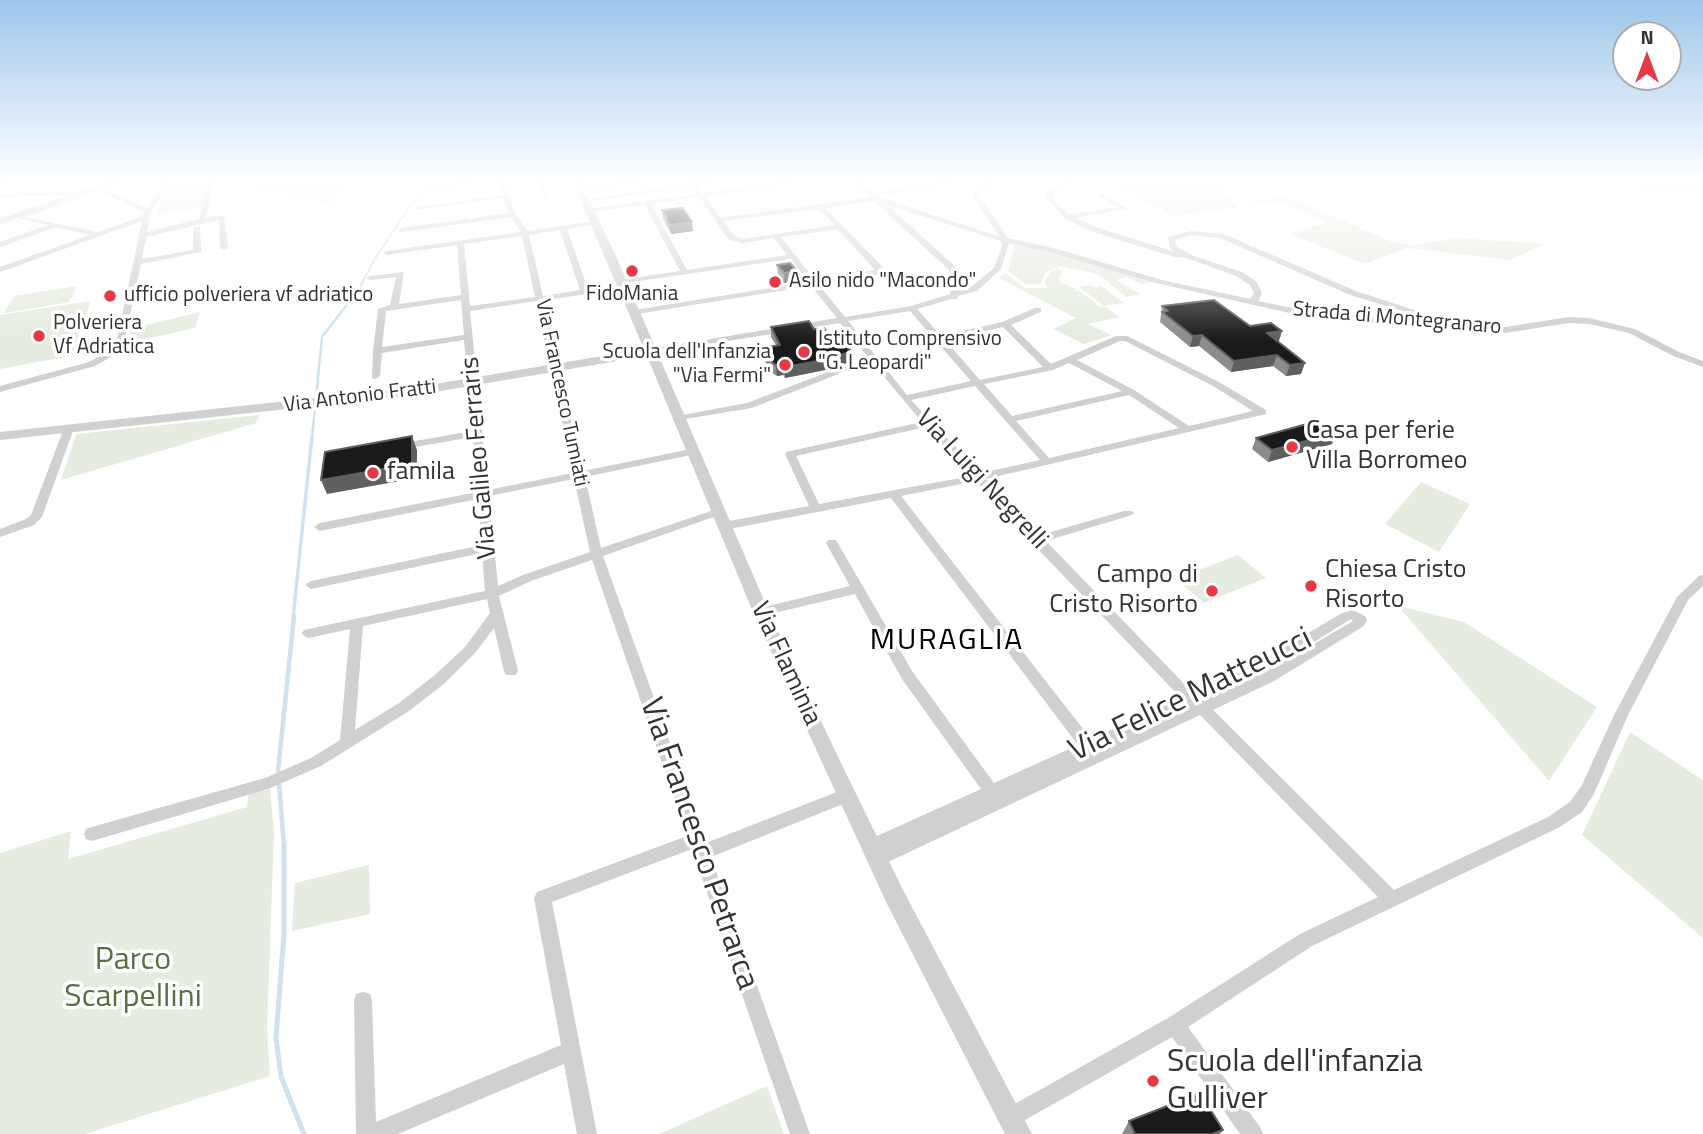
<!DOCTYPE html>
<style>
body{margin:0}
#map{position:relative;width:1703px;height:1134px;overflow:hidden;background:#fff;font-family:"Titillium Web",sans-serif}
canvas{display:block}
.north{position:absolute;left:1612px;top:21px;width:70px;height:70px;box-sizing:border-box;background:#fff;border:2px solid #adadad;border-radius:50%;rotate:0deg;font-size:19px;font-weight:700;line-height:28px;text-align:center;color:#333}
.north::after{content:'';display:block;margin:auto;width:24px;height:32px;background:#e63946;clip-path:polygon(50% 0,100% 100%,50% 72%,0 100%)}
</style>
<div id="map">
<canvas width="1703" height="1134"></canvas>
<div class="north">N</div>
</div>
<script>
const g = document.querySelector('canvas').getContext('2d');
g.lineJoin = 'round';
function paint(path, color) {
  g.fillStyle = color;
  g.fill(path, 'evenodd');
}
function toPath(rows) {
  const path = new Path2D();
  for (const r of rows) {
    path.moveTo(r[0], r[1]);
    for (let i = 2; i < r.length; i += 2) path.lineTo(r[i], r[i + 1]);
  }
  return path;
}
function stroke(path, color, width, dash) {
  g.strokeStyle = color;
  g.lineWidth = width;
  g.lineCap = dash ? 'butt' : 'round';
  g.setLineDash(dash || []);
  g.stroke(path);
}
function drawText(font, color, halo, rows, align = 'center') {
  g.font = font + ' "Titillium Web",sans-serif';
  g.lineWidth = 7;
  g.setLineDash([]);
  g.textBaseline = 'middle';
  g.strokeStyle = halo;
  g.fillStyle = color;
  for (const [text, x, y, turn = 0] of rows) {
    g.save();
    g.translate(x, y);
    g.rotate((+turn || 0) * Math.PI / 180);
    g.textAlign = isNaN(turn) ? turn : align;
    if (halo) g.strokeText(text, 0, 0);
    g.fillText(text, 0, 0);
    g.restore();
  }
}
const green = toPath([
 [216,181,349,181,331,203],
 [1112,181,1222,181,1221,193,1242,207,1172,216],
 [1572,181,1703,181,1703,195,1666,190],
 [209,184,202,208,157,214,166,189],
 [1288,197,1392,242,1414,245,1459,238,1546,244,1509,260,1408,248,1364,264,1291,234,1327,222,1281,204,1262,206,1249,200],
 [1015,243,1155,282,1141,284,1126,277,1116,280,1140,294,1126,297,1098,274,1061,266,1046,272,1040,284,1025,284,1008,271],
 [1057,269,1063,271,1059,278,1060,283,1073,287,1095,302,1097,306,1106,307,1119,317,1088,324,1111,335,1084,344,1053,329,1076,318,999,278,1005,273,1025,288,1049,288,1044,283,1050,272],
 [1090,285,1093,287,1101,286,1124,303,1104,306,1079,287],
 [77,286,70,302,4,313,14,296],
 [91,301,71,356,0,369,0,315],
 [200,312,195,328,128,343,130,329],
 [260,415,256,423,61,480,76,434],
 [1421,482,1470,504,1439,552,1385,524],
 [1238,555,1266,578,1204,603,1176,579],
 [1398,606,1464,622,1597,707,1549,781],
 [1630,732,1703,780,1703,938,1582,835],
 [270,789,274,833,267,1029,270,1076,85,1134,0,1134,0,853,71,831,68,859,247,807,248,795],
 [369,865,370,914,292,931,295,883],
 [767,1086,784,1134,659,1134]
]);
const streamFar4 = toPath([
 [102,189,115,184],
 [25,216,89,194],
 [0,224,9,221],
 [356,295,374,260,427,181]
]);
const streamFar3 = toPath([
 [312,438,322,337,356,293]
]);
const streamFar2 = toPath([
 [293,618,312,436]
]);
const streamFar1 = toPath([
 [284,846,278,771,294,616]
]);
const stream = toPath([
 [284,845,284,933,276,1038,281,1077,304,1134]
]);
const minor = toPath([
 [9,181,2,186,0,187,1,181,9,181],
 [91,181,97,181,100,188,147,208,160,188,161,181,167,181,166,188,151,211,147,232,199,219,208,181,214,181,206,217,224,216,228,248,224,250,220,248,219,220,146,237,142,259,193,250,193,228,200,226,201,252,141,264,124,344,118,353,95,366,0,392,0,386,89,362,112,349,116,344,142,221,0,272,0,267,90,235,56,227,0,247,0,242,48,225,14,217,14,215,98,232,143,216,144,212,95,190,91,181],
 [467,181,486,181,429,191,426,189,467,181],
 [497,181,503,181,516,215,528,231,596,221,600,223,567,229,589,292,588,294,544,300,583,471,691,449,696,452,691,455,585,477,601,548,714,510,722,510,724,512,722,514,603,556,706,843,847,788,853,790,855,795,853,800,711,857,810,1134,790,1134,692,849,552,902,597,1134,577,1134,564,1064,398,1134,356,1134,354,1001,356,994,363,992,370,994,372,1001,376,1122,561,1045,534,898,537,892,687,836,592,560,531,581,499,596,518,671,516,675,506,675,504,671,494,628,475,653,445,683,409,711,321,766,268,789,92,841,86,839,84,834,86,829,92,827,265,778,311,758,340,740,350,629,309,638,304,636,302,633,304,630,485,591,482,553,311,589,305,585,311,581,482,545,478,499,320,531,314,527,320,523,477,492,473,437,398,450,393,447,398,444,472,431,464,340,382,353,380,376,375,379,372,378,373,351,378,309,390,305,396,277,370,280,366,278,370,276,404,272,399,304,461,295,457,245,387,255,383,253,387,251,521,232,511,217,402,232,398,230,402,228,509,213,503,198,417,210,414,208,502,195,497,181],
 [560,230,580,290,543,296,529,235,560,230],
 [522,236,535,297,470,306,464,244,522,236],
 [461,300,464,335,382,347,386,311,461,300],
 [536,301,573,473,488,490,470,311,536,301],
 [574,479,590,552,523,575,498,586,489,496,574,479],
 [487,599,490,613,465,647,435,675,399,703,355,730,363,626,487,599],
 [537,181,543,181,547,196,543,196,537,181],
 [629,181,650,181,580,192,577,190,629,181],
 [687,181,726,181,697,186,702,193,787,181,808,181,705,197,721,218,870,197,853,181,860,181,873,193,949,181,968,181,876,196,1000,237,973,196,977,189,986,181,994,181,982,191,979,196,1008,238,1057,249,1162,280,1250,299,1254,294,1250,285,1236,276,1184,257,1178,258,1090,231,1065,218,1045,197,1051,189,1064,181,1072,181,1055,191,1052,197,1069,215,1118,207,1098,196,1097,195,1100,193,1128,208,1075,218,1096,227,1175,252,1170,248,1168,237,1191,231,1224,234,1356,291,1423,313,1416,315,1350,295,1220,238,1191,235,1175,240,1177,247,1194,256,1242,272,1257,282,1262,294,1258,301,1312,312,1505,327,1569,317,1589,318,1635,329,1679,352,1703,361,1703,367,1673,356,1629,333,1589,324,1569,323,1505,333,1312,318,1160,284,1052,253,1009,243,1001,269,977,291,958,296,957,299,951,299,917,309,941,336,1002,322,1035,308,1041,308,1041,312,1011,325,1051,364,1116,336,1127,336,1219,382,1266,410,1266,414,1262,415,986,479,1040,535,1124,511,1132,511,1134,513,1132,515,1046,541,1193,693,1254,665,1342,613,1353,610,1365,616,1367,619,1364,626,1274,681,1213,710,1394,890,1548,817,1570,802,1582,785,1614,715,1677,597,1699,576,1703,575,1703,586,1688,600,1628,715,1594,794,1582,812,1560,827,1312,946,1188,1027,1260,1127,1263,1134,1240,1134,1172,1037,1018,1124,1011,1127,1004,1124,1001,1117,1004,1110,1168,1018,1300,934,1378,897,1200,715,884,864,878,866,872,864,870,859,872,854,878,851,872,853,866,851,864,846,866,841,981,789,902,679,855,594,761,616,756,615,755,612,756,609,850,586,826,543,828,540,836,540,912,671,994,783,1078,745,891,498,724,530,720,529,718,526,720,523,724,522,809,506,785,454,786,452,922,422,875,366,846,371,752,408,673,421,673,417,677,416,747,403,841,367,871,361,840,323,647,354,645,352,650,349,837,318,811,286,631,315,631,311,634,310,808,282,791,259,618,284,618,280,621,280,680,271,645,205,590,212,587,210,588,209,696,194,691,187,585,202,582,200,689,184,687,181],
 [699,197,729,240,743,243,774,238,787,255,687,270,651,204,699,197],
 [874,201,949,270,952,282,950,294,911,306,845,317,819,285,880,274,884,272,881,265,825,208,874,201],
 [887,205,1001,241,1002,246,994,268,971,287,959,291,960,282,956,267,887,205],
 [819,209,835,225,743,239,735,236,723,221,819,209],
 [838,229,875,270,815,280,781,237,838,229],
 [910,311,936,341,971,381,907,395,848,321,910,311],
 [1003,327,1043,367,980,380,945,340,1003,327],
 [1120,341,1125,341,1213,386,1253,411,1189,426,1134,390,1077,360,1120,341],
 [1069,363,1122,391,1012,416,984,384,1053,370,1069,363],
 [975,386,1040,460,981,473,911,400,975,386],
 [1129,395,1179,428,1049,458,1016,421,1129,395],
 [926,427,971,476,819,504,796,456,926,427],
 [976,481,1032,543,1181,698,1091,739,901,496,976,481],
 [1351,619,1353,621,1264,673,1203,701,1264,673,1351,619],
 [1190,707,1191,707,1099,749,1190,707],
 [76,192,78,193,78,195,0,197,0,193,76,192],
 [69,425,74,428,42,517,34,525,0,537,0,529,26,519,31,515,64,428,69,425]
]);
const tertiary = toPath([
 [110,181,124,181,0,224,0,218,110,181],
 [572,181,580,181,615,254,769,612,841,763,903,890,1032,1134,1005,1134,887,904,753,612,647,356,417,395,0,440,0,432,417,387,644,349,572,181]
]);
const wall = toPath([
 [662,210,693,231,671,234,663,219],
 [777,265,797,271,797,281,784,283,778,275],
 [1162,306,1250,326,1279,341,1277,342,1301,374,1286,376,1273,366,1231,372,1199,346,1190,347,1160,322],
 [771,327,814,329,830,336,850,349,850,362,825,370,785,378,783,375,777,376,772,373,763,358,762,348,776,345,771,337],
 [1256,438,1332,444,1268,462,1252,449],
 [1129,1121,1223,1130,1220,1134,1122,1134]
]);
const shadedWall = toPath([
 [692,222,693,231,671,234,670,225],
 [797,271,797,281,784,283,784,273],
 [1282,331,1279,341,1263,344,1267,333],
 [1202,335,1199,346,1190,347,1193,336],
 [850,349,850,362,825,370,785,378,785,367],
 [1277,355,1273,366,1231,372,1234,361],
 [1305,363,1301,374,1286,376,1290,365],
 [783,364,783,375,777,376,776,365],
 [1336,433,1332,444,1268,462,1272,450],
 [412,436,417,450,417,478,327,494,321,480]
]);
const building = toPath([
 [683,208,692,222,670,225,662,210,683,208],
 [790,263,797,271,784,273,777,265,790,263],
 [1214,300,1250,326,1271,323,1282,331,1267,333,1305,363,1290,365,1277,355,1234,361,1202,335,1193,336,1162,312,1168,311,1162,306,1214,300],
 [809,321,814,329,824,328,830,336,839,334,850,349,848,349,850,352,824,360,785,367,783,364,776,365,772,362,762,348,780,345,771,327,809,321],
 [1318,421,1336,433,1272,450,1256,438,1318,421],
 [412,436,412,464,321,480,325,452,412,436],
 [1200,1093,1223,1130,1212,1134,1135,1134,1129,1121,1200,1093]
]);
const markers = [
 [632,271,7,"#e63946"],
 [775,282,7,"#e63946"],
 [110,296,7,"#e63946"],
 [39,336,7,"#e63946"],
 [804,352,7,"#e63946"],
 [785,365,7,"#e63946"],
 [1292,447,7,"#e63946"],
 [373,473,7,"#e63946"],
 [1311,586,7,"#e63946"],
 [1212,591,7,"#e63946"],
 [1153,1081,7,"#e63946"]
];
const farPoinames = [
 ["Asilo nido \"Macondo\"",789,282],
 ["FidoMania",632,295,"center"],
 ["ufficio polveriera vf adriatico",124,296],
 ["Polveriera",53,324],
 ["Vf Adriatica",53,348],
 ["Istituto Comprensivo",818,340],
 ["\"G. Leopardi\"",818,364],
 ["Scuola dell'Infanzia",771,353,"right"],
 ["\"Via Fermi\"",771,377,"right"]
];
const farStreetnames = [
 ["Strada di Montegranaro",1397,319,5],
 ["Via Francesco Tumiati",561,393,78],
 ["Via Antonio Fratti",360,397,-7]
];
const poiNames = [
 ["Casa per ferie",1306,432],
 ["Villa Borromeo",1306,462],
 ["famila",387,473],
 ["Chiesa Cristo",1325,571],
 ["Risorto",1325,601],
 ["Campo di",1198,576,"right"],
 ["Cristo Risorto",1198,606,"right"]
];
const streetNames = [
 ["Via Galileo Ferraris",480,458,-95],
 ["Via Luigi Negrelli",981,480,47],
 ["Via Flaminia",785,664,65]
];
const quarterNames = [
 ["MURAGLIA",947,642]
];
const nearStreetnames = [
 ["Via Felice Matteucci",1191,696,-26],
 ["Via Francesco Petrarca",698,844,71]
];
const nearParknames = [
 ["Parco",133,961],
 ["Scarpellini",133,998]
];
const nearPoinames = [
 ["Scuola dell'infanzia",1167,1063],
 ["Gulliver",1167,1100]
];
paint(green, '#e6ecdf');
stroke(streamFar4, '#cfe2ee', 2);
stroke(streamFar3, '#cfe2ee', 2.5);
stroke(streamFar2, '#cfe2ee', 3.5);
stroke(streamFar1, '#cfe2ee', 4.5);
stroke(stream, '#cfe2ee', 5);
paint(minor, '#d0d0d0');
paint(tertiary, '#d0d0d0');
paint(wall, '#8c8c8c');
paint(shadedWall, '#5f5f5f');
paint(building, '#1a1a1a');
stroke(building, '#5f5f5f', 2);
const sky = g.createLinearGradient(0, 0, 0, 340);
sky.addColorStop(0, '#9ec6ea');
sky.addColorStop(0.53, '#fff');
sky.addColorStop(1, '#ffffff00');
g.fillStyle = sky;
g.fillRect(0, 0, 1703, 340);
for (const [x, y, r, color] of markers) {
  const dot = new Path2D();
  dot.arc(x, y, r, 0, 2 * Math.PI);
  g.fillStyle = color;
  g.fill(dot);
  stroke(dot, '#fff', 2.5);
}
drawText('21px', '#333', '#fff', farPoinames, 'left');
drawText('21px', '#333', '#fff', farStreetnames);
drawText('26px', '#333', '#fff', poiNames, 'left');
drawText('26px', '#333', '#fff', streetNames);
g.letterSpacing = '2px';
drawText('30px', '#000', '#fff', quarterNames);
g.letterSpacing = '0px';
drawText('32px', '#333', '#fff', nearStreetnames);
drawText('32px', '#56703f', '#fff', nearParknames);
drawText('32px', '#333', '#fff', nearPoinames, 'left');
</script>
